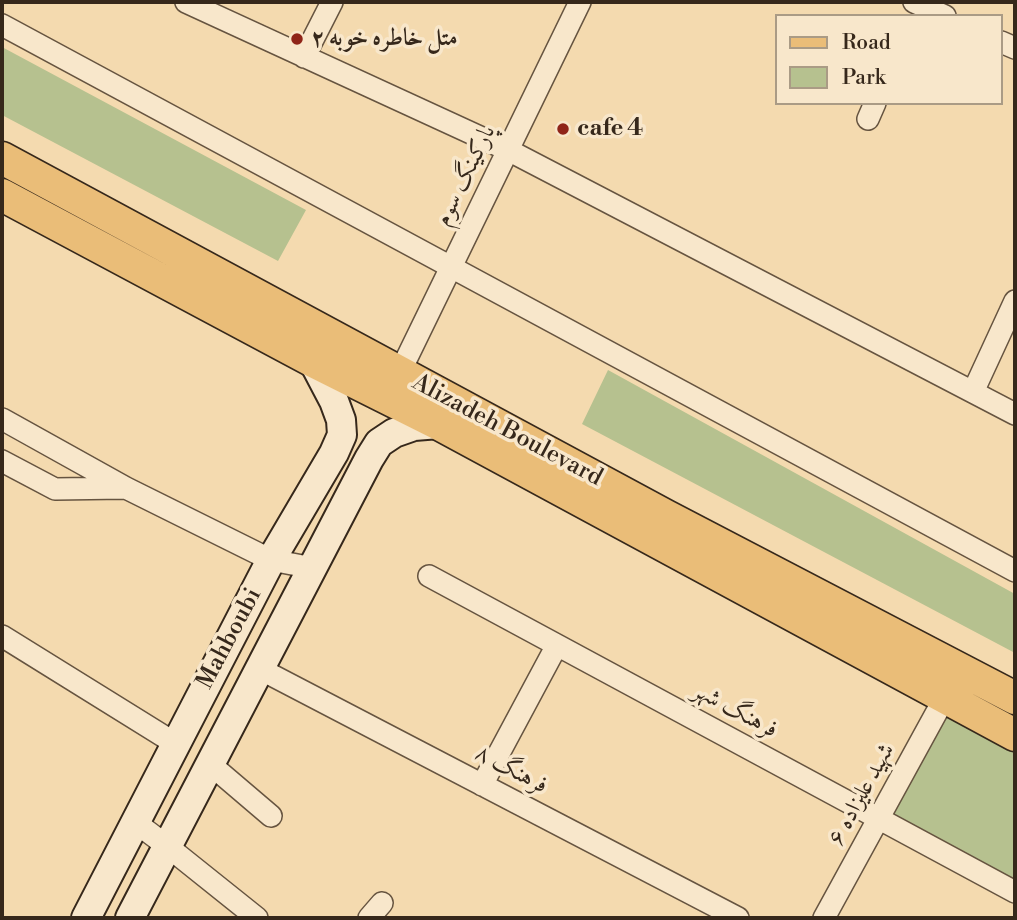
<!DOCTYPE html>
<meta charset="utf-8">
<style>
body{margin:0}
#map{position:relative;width:1017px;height:920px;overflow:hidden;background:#f4daaf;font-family:"Libre Bodoni",serif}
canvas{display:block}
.frame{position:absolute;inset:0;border:4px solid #36281b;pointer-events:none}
.legend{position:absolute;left:775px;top:14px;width:228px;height:91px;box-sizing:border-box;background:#f8e7cb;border:2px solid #aa9b85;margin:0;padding:9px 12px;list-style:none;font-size:21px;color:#36281b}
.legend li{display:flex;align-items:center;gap:14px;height:35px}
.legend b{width:35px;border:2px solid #aa9b85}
</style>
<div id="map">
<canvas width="1017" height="920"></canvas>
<div class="frame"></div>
<ul class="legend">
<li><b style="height:9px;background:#eabd78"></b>Road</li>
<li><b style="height:19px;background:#b6c18f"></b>Park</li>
</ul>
</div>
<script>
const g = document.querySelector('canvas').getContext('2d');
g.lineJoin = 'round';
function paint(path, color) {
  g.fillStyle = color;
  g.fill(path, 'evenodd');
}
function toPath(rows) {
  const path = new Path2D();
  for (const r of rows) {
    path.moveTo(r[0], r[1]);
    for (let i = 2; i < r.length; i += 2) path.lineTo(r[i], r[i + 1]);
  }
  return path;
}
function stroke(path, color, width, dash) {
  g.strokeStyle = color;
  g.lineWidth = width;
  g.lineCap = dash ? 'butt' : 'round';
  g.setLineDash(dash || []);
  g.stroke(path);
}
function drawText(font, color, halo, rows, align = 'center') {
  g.font = font + ' "Libre Bodoni",Amiri,serif';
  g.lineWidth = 7;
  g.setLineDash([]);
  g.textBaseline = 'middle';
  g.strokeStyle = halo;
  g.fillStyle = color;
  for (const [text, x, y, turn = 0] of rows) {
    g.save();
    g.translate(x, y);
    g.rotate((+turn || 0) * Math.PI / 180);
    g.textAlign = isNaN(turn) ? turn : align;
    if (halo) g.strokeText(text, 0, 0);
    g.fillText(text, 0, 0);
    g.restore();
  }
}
const green = toPath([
 [2,47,306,210,278,261,2,115],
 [608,370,1015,594,1015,653,582,424],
 [946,714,1015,751,1015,883,891,818]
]);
const street = toPath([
 [186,2,508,150,1015,414],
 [914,2,945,16],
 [2,25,1015,571],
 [1001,42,1015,48],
 [304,57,332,2],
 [868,119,875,103],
 [399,374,580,2],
 [973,392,1015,301],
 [2,419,126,488,271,560,313,568],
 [2,461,55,489,124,488],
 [429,576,1015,892],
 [2,636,176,744],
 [260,669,738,918],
 [210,764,271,816],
 [482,785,557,645],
 [135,822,167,846,257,918],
 [369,918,382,903],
 [824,918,945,697]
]);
const secondary = toPath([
 [86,918,271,560,334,453,342,435,341,420,334,401,313,361],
 [130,918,369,459,379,443,394,433,414,426,439,424]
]);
const primary = toPath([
 [2,158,666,516,1015,698],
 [2,195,313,361,439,424,1015,735]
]);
const markers = [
 [297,39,7,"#8f2418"],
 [563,129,7,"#8f2418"]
];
const poiNames = [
 ["متل خاطره خوبه ۲",311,39],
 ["cafe 4",577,129]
];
const streetNames = [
 ["پارکینگ سوم",466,176,-64],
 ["Alizadeh Boulevard",507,431,28],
 ["Mahboubi",230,639,-62],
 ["فرهنگ شهر",735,711,28],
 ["فرهنگ ۸",511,770,28],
 ["شهید علیزاده ۶",862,795,-61]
];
paint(green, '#b6c18f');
stroke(street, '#665440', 24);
stroke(secondary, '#36281b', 32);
stroke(primary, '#36281b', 35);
stroke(street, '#f8e7cb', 21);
stroke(secondary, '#f8e7cb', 28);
stroke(primary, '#eabd78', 32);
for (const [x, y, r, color] of markers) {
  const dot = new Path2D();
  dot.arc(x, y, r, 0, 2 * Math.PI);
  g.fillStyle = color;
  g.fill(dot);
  stroke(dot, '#f8e7cb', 2.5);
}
drawText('bold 24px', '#36281b', '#f8e7cb', poiNames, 'left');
drawText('24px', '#36281b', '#f8e7cb', streetNames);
</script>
